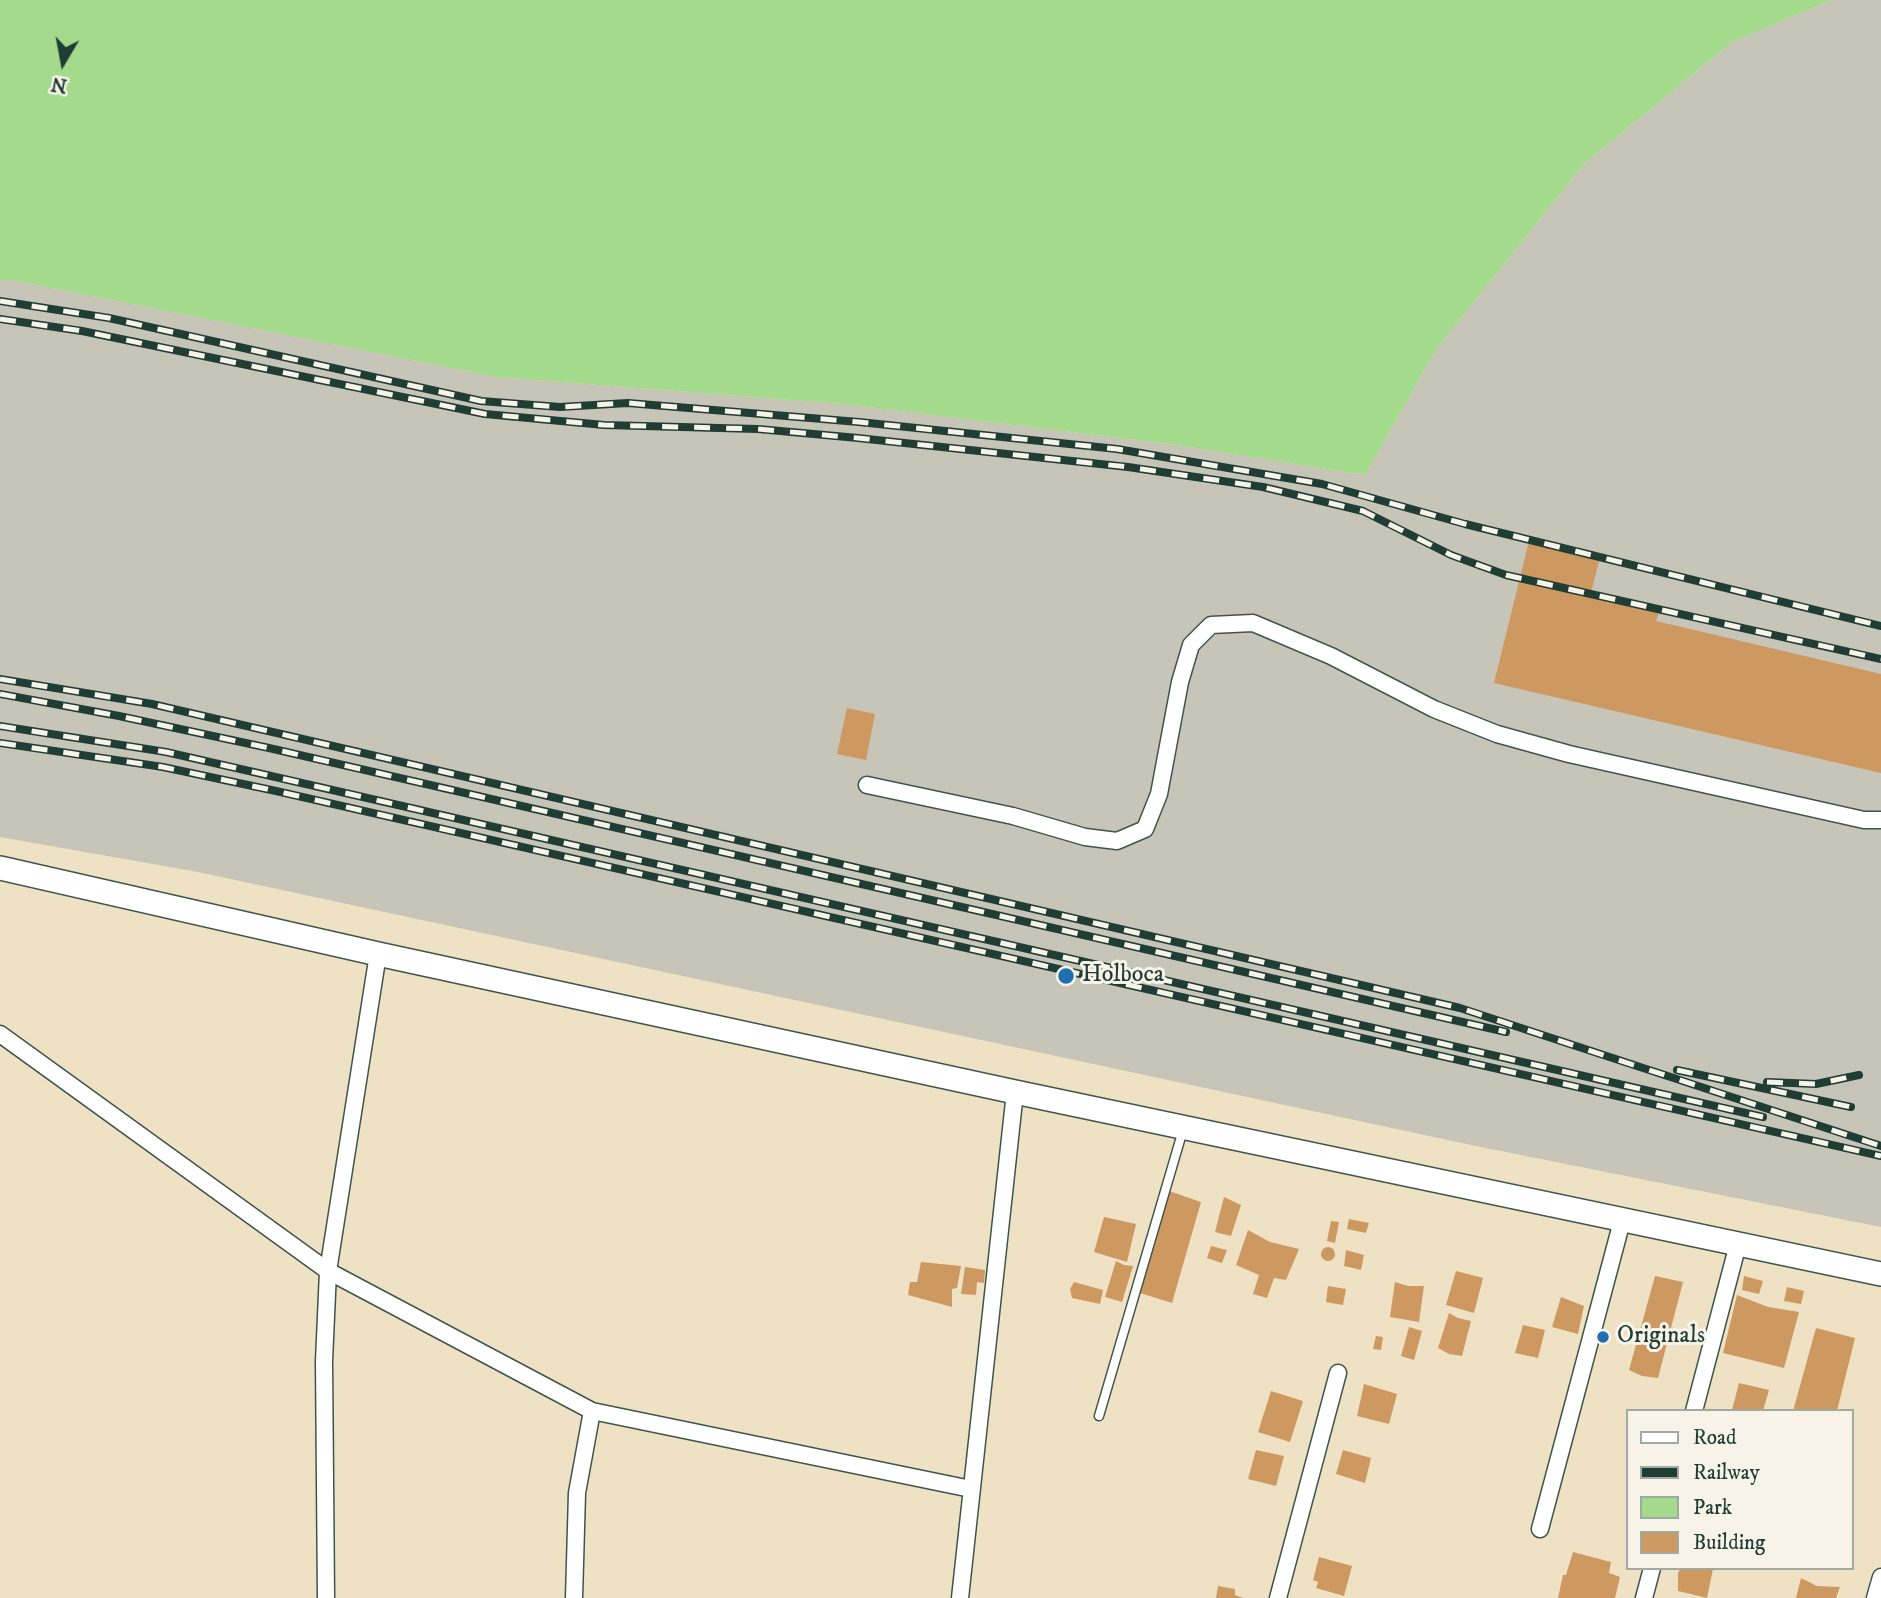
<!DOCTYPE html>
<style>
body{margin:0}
#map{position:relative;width:1881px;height:1598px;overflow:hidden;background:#efe2c4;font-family:"IM FELL DW Pica",serif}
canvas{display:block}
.legend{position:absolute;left:1626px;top:1409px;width:228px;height:161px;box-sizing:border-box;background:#f7f3e8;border:2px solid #a1aaa0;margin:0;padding:9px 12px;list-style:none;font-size:21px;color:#1f3d34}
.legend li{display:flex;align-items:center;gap:14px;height:35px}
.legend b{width:35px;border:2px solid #a1aaa0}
.north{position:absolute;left:28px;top:28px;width:70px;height:70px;-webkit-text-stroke:5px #f7f3e8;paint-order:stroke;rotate:190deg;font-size:19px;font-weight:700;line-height:28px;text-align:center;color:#1f3d34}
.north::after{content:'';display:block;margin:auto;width:24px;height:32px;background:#1f3d34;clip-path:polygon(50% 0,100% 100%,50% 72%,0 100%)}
</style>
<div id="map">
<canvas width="1881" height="1598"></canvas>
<ul class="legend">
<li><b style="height:9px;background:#fff"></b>Road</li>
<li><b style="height:9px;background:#1f3d34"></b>Railway</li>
<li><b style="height:19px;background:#a3da8c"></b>Park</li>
<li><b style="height:19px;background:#ce9861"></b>Building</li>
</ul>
<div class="north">N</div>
</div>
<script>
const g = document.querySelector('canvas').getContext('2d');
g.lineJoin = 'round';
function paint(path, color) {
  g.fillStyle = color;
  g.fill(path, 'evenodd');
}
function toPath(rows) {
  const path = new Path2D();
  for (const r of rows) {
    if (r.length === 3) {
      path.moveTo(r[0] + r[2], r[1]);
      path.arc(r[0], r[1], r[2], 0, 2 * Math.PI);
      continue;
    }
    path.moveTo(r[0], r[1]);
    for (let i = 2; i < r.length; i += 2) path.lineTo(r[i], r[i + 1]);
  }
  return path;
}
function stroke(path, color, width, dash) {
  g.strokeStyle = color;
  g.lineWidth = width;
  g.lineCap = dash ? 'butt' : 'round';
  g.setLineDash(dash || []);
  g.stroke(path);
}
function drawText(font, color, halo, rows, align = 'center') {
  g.font = font + ' "IM FELL DW Pica",serif';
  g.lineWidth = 6;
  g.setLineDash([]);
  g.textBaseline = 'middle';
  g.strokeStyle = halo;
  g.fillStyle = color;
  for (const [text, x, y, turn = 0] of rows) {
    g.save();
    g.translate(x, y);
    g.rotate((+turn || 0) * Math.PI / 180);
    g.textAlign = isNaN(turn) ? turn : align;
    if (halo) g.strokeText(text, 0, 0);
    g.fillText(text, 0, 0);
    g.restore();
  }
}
const industrial = toPath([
 [1832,0,1881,0,1881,1227,1471,1145,198,872,0,837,0,281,13,280,497,377,843,404,1170,444,1365,475,1437,348,1584,164,1732,42]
]);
const green = toPath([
 [0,0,1832,0,1732,42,1584,164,1437,348,1365,475,1170,444,843,404,497,377,13,280,0,281]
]);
const building = toPath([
 [1529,541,1600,558,1590,596,1659,612,1656,621,1881,674,1881,773,1494,683],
 [847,708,875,714,866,760,837,754],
 [1169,1191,1201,1202,1172,1303,1140,1293],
 [1224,1197,1241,1205,1231,1236,1215,1232],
 [1104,1217,1136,1224,1127,1262,1094,1252],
 [1349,1219,1369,1223,1366,1233,1347,1229],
 [1331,1221,1339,1222,1335,1243,1327,1241],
 [1248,1230,1270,1242,1299,1249,1286,1280,1274,1278,1267,1298,1253,1294,1259,1275,1236,1265],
 [1211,1246,1227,1250,1222,1263,1207,1258],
 [1328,1254,7],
 [1346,1250,1364,1255,1361,1270,1344,1266],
 [1116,1261,1124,1265,1133,1266,1122,1302,1105,1297],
 [921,1262,961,1266,957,1288,952,1289,952,1307,908,1295,910,1282,917,1282],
 [965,1267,985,1270,984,1283,977,1282,976,1295,961,1294],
 [1456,1271,1483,1278,1474,1313,1446,1305],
 [1655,1276,1683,1282,1658,1378,1642,1376,1629,1370],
 [1744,1276,1763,1281,1759,1294,1742,1290],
 [1074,1282,1103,1290,1100,1304,1072,1298,1070,1289],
 [1395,1282,1408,1286,1424,1286,1419,1322,1390,1317],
 [1328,1286,1346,1289,1343,1305,1326,1302],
 [1787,1287,1804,1291,1801,1304,1784,1301],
 [1737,1295,1768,1307,1799,1312,1784,1368,1723,1353],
 [1561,1297,1584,1306,1578,1334,1552,1327],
 [1449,1313,1458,1318,1471,1321,1462,1356,1449,1354,1438,1348],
 [1523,1325,1545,1330,1538,1358,1515,1353],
 [1409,1327,1422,1331,1414,1360,1401,1356],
 [1816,1328,1855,1338,1837,1411,1793,1411],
 [1376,1336,1383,1337,1381,1350,1373,1349],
 [1739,1383,1769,1390,1763,1411,1732,1410],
 [1364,1384,1397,1394,1389,1424,1357,1416],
 [1271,1391,1303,1401,1290,1442,1258,1432],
 [1256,1450,1284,1456,1276,1486,1248,1479],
 [1343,1450,1371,1458,1365,1483,1336,1474],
 [1573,1552,1611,1562,1609,1573,1620,1577,1615,1598,1558,1598,1563,1575,1566,1575],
 [1319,1557,1352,1566,1344,1596,1316,1588,1318,1582,1313,1580],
 [1681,1568,1713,1569,1707,1598,1678,1591,1678,1573],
 [1801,1578,1817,1586,1840,1587,1836,1598,1796,1598],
 [1218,1586,1235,1589,1235,1595,1243,1598,1216,1598]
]);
const service = toPath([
 [1099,1416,1183,1130]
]);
const minor = toPath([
 [867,785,1013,816,1085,837,1117,841,1145,829,1159,794,1180,682,1191,645,1211,625,1253,623,1331,656,1434,709,1497,734,1569,754,1864,820,1881,820],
 [0,1034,328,1271,592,1411,971,1489],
 [1694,1411,1738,1244],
 [1540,1529,1622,1221],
 [326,1598,324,1361,328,1271,378,954],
 [574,1598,577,1493,592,1411],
 [960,1598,1015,1092],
 [1278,1598,1338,1373],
 [1644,1598,1652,1568],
 [1875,1598,1881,1577]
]);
const secondary = toPath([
 [0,868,378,954,1015,1092,1881,1274]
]);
const rail = toPath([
 [0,301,109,318,481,401,560,407,628,403,859,422,1117,449,1322,484,1465,524,1881,626],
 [0,319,82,331,485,414,604,425,758,429,858,438,1128,467,1263,487,1363,511,1451,555,1506,575,1881,659],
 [0,679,152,704,1460,1008,1881,1146],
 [0,694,119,716,269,748,1506,1032],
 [0,726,166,752,1763,1117],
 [0,743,163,767,276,791,1881,1156],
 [1677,1070,1851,1107],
 [1767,1082,1816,1084,1859,1075]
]);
const markers = [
 [1066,976,9,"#1f6fb2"],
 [1603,1337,7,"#1f6fb2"]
];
const poiNames = [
 ["Holboca",1082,976],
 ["Originals",1617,1337]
];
paint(industrial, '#c6c5b8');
paint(green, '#a3da8c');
paint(building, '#ce9861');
stroke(service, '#3e564a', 11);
stroke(minor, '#3e564a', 19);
stroke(secondary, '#3e564a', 26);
stroke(service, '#fff', 8);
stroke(minor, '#fff', 16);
stroke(secondary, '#fff', 23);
stroke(rail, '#1f3d34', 8);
stroke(rail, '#f7f3e8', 5, [16]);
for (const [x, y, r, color] of markers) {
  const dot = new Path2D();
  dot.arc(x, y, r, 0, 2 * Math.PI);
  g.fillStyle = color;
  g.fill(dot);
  stroke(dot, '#f7f3e8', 2.5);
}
drawText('24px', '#1f3d34', '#f7f3e8', poiNames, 'left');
</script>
